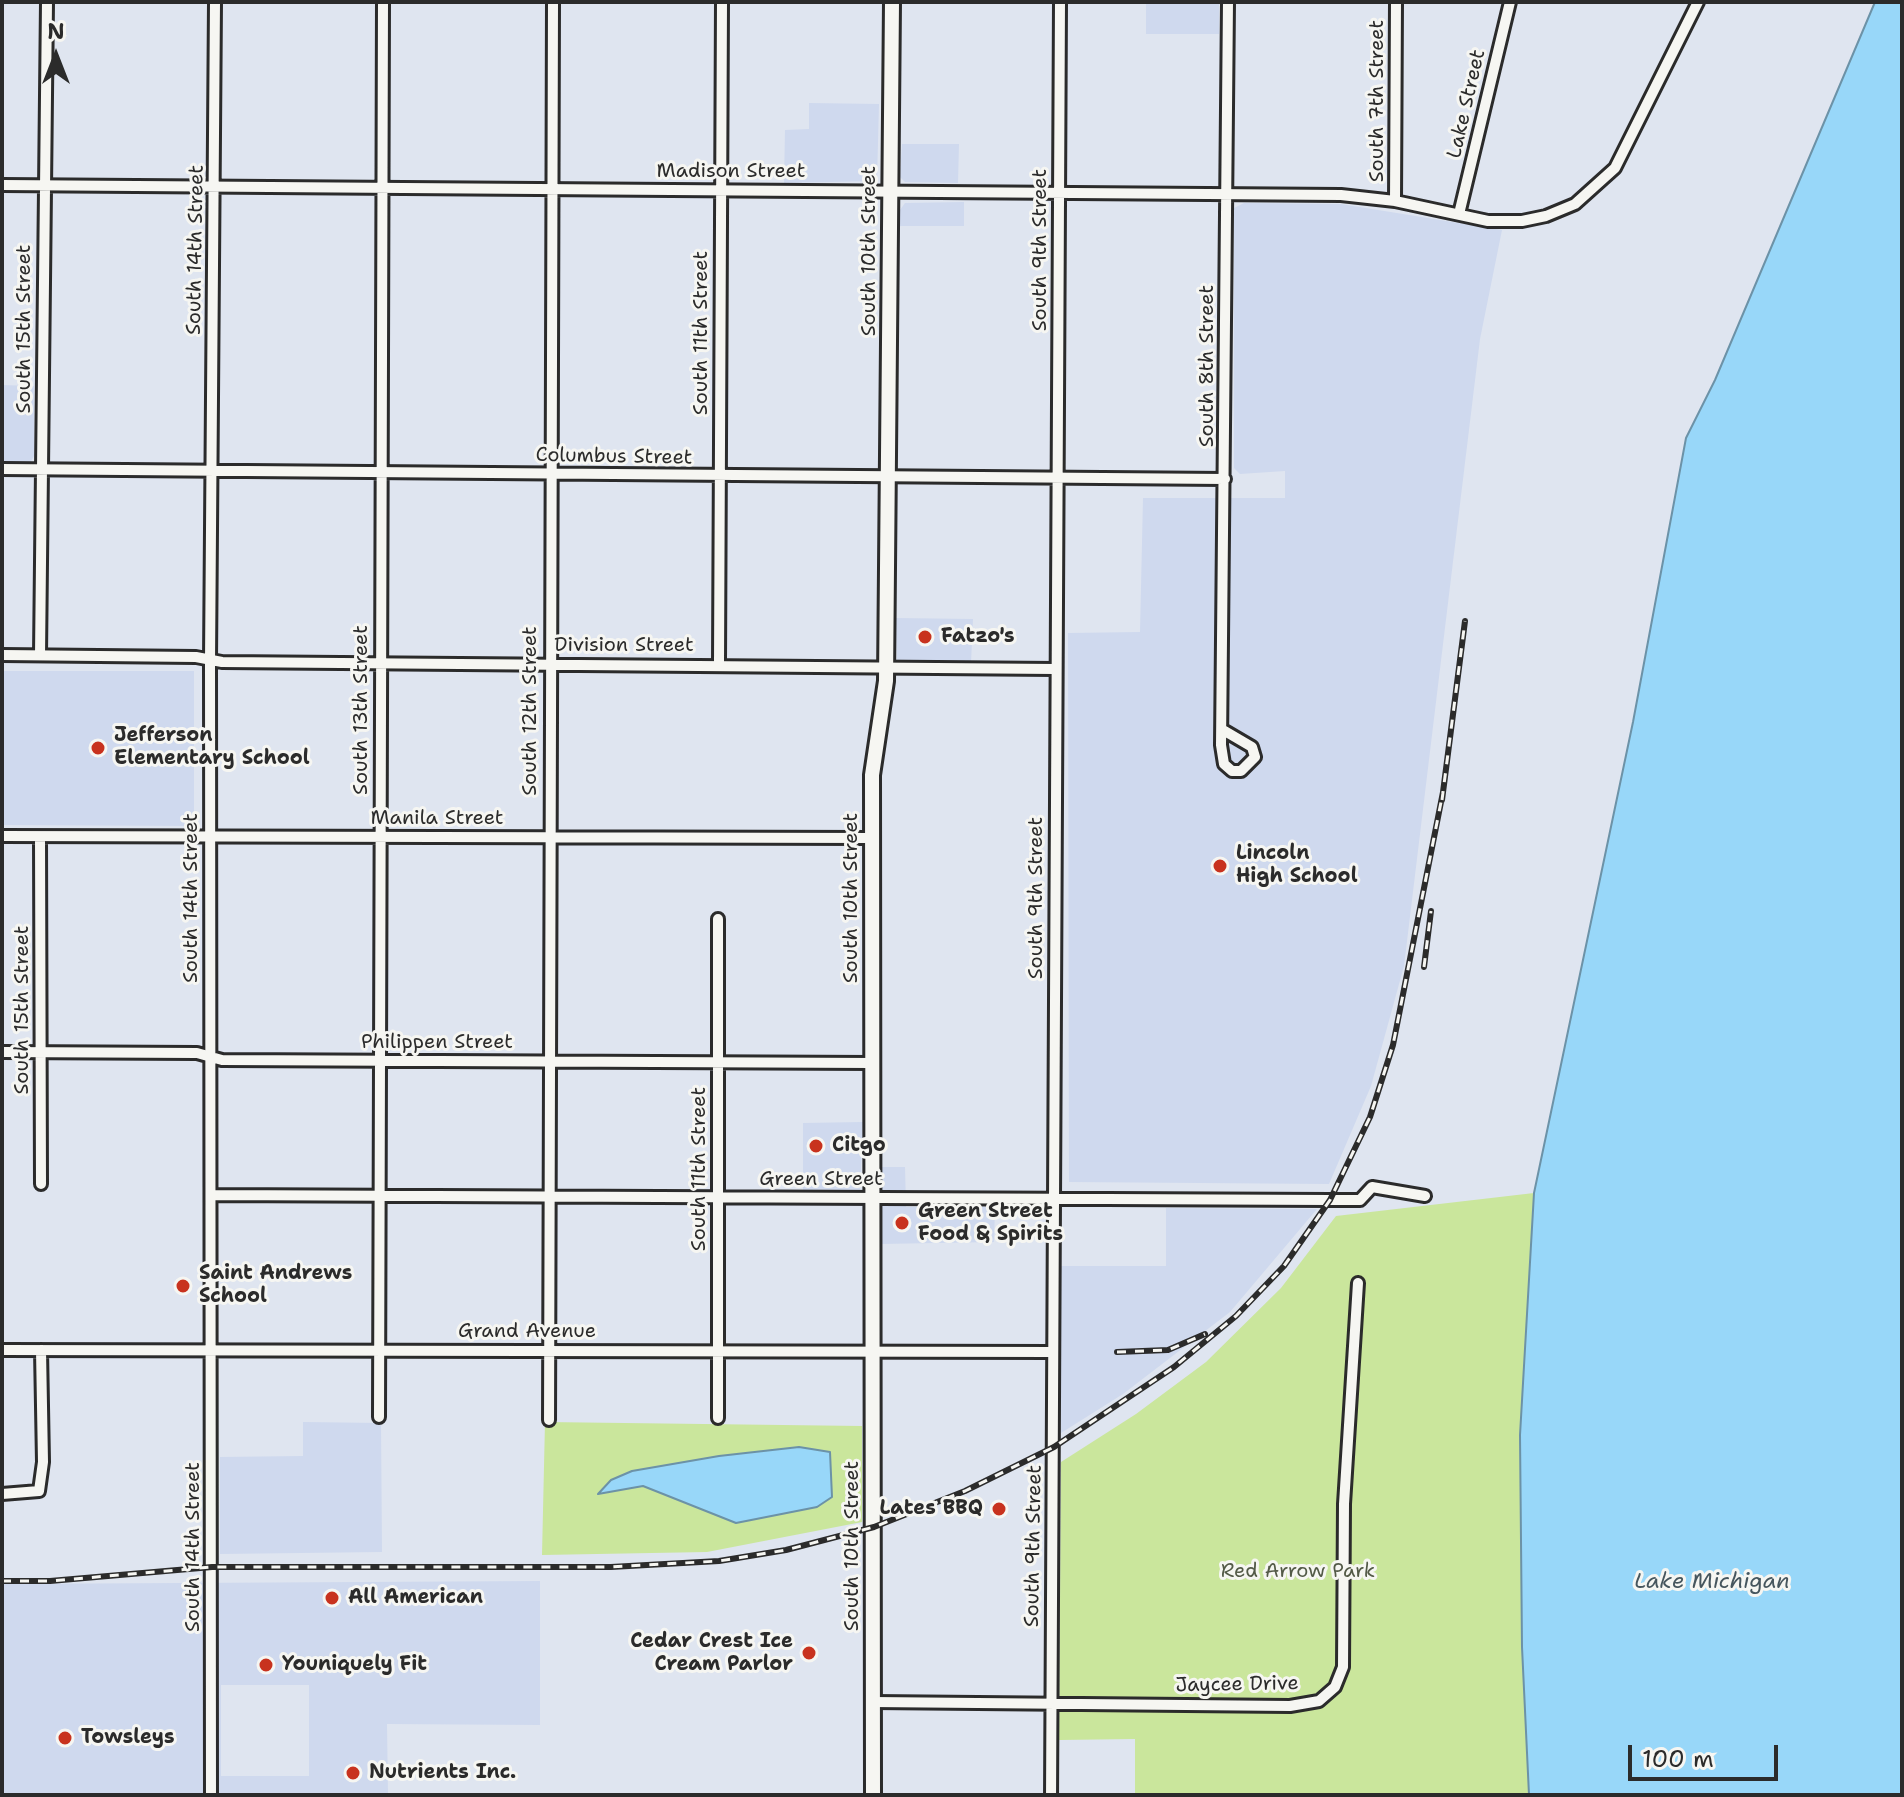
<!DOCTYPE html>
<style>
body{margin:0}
#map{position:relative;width:1904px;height:1797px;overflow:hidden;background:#dfe5f0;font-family:"Shantell Sans",sans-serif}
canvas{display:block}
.frame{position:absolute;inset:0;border:4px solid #2b2b2b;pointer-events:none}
.north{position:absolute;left:16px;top:16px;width:80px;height:80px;-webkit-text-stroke:6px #f6f6f2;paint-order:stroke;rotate:0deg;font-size:22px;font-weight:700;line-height:32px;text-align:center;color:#2b2b2b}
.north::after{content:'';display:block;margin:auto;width:28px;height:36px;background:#2b2b2b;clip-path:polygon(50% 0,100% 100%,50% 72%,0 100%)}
.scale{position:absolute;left:1628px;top:1745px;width:150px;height:36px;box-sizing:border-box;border:4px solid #2b2b2b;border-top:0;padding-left:10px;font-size:24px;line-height:28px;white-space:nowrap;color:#2b2b2b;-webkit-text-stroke:6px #f6f6f2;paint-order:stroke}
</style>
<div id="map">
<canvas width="1904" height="1797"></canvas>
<div class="frame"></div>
<div class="north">N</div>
<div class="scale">100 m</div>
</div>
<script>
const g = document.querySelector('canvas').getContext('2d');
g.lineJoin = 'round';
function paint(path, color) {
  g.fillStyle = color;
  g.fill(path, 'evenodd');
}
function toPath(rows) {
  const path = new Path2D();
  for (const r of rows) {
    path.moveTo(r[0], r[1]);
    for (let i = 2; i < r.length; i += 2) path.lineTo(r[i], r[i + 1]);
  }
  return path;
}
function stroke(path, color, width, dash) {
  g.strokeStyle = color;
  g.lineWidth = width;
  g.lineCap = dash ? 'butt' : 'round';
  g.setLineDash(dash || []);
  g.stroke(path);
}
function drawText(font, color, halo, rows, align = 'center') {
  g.font = font + ' "Shantell Sans",sans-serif';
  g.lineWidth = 6;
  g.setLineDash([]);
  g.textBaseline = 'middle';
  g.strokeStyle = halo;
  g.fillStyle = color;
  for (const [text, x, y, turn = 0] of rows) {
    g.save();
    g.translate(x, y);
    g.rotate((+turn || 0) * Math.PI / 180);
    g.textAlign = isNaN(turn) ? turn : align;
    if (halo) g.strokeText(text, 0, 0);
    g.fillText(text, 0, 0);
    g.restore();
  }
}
const built = toPath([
 [1146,2,1219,2,1219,34,1146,34],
 [809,103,879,104,877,181,784,183,785,130,809,129],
 [902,144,959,144,958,183,905,182,900,177],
 [964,202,964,226,900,226,900,210,905,203],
 [1244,203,1341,204,1502,230,1480,339,1404,966,1371,1086,1329,1184,1069,1182,1068,633,1140,632,1143,498,1285,498,1285,471,1240,474,1234,468,1234,208],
 [2,385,34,386,34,456,30,463,2,463],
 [896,618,973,619,971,663,897,661],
 [2,671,194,671,194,826,2,825],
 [863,1122,860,1190,803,1191,803,1123],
 [880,1167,905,1167,906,1207,995,1207,994,1242,880,1244],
 [1166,1208,1317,1209,1230,1312,1123,1394,1061,1433,1061,1266,1166,1266],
 [303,1422,381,1423,382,1552,220,1554,220,1457,303,1456],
 [540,1581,540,1725,387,1724,388,1795,2,1795,2,1584],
 [221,1685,309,1685,309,1776,221,1776]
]);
const green = toPath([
 [1534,1193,1520,1435,1522,1647,1529,1795,1135,1795,1135,1739,1059,1740,1061,1462,1136,1414,1206,1362,1281,1288,1336,1216],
 [545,1422,862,1426,862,1522,707,1552,542,1555]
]);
const water = toPath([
 [1875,2,1902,2,1902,1795,1529,1795,1522,1647,1520,1435,1534,1193,1633,722,1686,438,1715,380,1875,2],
 [799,1447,830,1452,832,1497,817,1507,736,1523,643,1486,598,1494,611,1480,632,1471,719,1456,799,1447]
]);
const street = toPath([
 [2,185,1341,195,1395,201,1488,221,1522,221,1546,216,1575,204,1615,168,1698,2],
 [1395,201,1396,2],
 [1459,214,1510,2],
 [2,469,1225,479],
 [2,655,196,657,222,662,1055,669],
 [40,655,47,2],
 [719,663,722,2],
 [1223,730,1252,747,1255,757,1241,771,1232,771,1224,764,1221,745,1228,2],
 [2,836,872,838],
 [40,837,41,1184],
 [718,919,718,1418],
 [2,1052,197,1053,222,1060,872,1063],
 [211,1195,1330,1200,1360,1200,1372,1187,1425,1196],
 [2,1350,1053,1352],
 [379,1417,383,2],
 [549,1420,553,2],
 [2,1494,39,1491,43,1462,41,1350],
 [873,1702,1290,1706,1319,1701,1335,1687,1343,1667,1344,1504,1358,1283],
 [211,1795,210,660,215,2],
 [1051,1795,1060,2]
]);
const secondary = toPath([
 [873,1795,872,775,886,681,892,2]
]);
const rail = toPath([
 [1442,800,1465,621],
 [1424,967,1431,911],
 [1117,1352,1168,1350,1205,1334],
 [2,1581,50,1581,212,1567,611,1567,719,1561,786,1550,874,1527,965,1491,1054,1447,1174,1367,1236,1316,1284,1266,1330,1200,1370,1117,1393,1045,1443,792]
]);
const markers = [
 [925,637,8,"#c8321e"],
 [98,748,8,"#c8321e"],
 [1220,866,8,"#c8321e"],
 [816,1146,8,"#c8321e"],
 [902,1223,8,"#c8321e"],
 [183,1286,8,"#c8321e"],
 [999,1509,8,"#c8321e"],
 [332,1598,8,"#c8321e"],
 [809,1653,8,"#c8321e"],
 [266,1665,8,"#c8321e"],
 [65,1738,8,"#c8321e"],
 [353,1773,8,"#c8321e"]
];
const streetNames = [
 ["South 7th Street",1378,101,-90],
 ["Lake Street",1467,104,-77],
 ["Madison Street",731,172],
 ["South 14th Street",196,250,-89],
 ["South 9th Street",1041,250,-90],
 ["South 10th Street",870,251,-90],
 ["South 15th Street",25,329,-90],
 ["South 11th Street",702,333,-90],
 ["South 8th Street",1208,366,-90],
 ["Columbus Street",614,457,1],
 ["Division Street",624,646],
 ["South 13th Street",362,710,-90],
 ["South 12th Street",531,711,-90],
 ["Manila Street",437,819],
 ["South 14th Street",192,898,-90],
 ["South 10th Street",852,898,-90],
 ["South 9th Street",1037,898,-90],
 ["South 15th Street",23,1010,-90],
 ["Philippen Street",437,1043],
 ["South 11th Street",700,1169,-90],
 ["Green Street",821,1180],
 ["Grand Avenue",527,1332],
 ["South 10th Street",853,1546,-90],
 ["South 9th Street",1034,1546,-89],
 ["South 14th Street",194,1547,-90],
 ["Jaycee Drive",1237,1685,-1]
];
const poiNames = [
 ["Fatzo's",941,637],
 ["Jefferson",114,736],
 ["Elementary School",114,759],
 ["Lincoln",1236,854],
 ["High School",1236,877],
 ["Citgo",832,1146],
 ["Green Street",918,1212],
 ["Food & Spirits",918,1235],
 ["Saint Andrews",199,1274],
 ["School",199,1297],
 ["Lates BBQ",983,1509,"right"],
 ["All American",348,1598],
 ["Cedar Crest Ice",793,1642,"right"],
 ["Cream Parlor",793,1665,"right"],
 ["Youniquely Fit",282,1665],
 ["Towsleys",81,1738],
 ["Nutrients Inc.",369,1773]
];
const parkNames = [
 ["Red Arrow Park",1298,1572]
];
const waterNames = [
 ["Lake Michigan",1712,1582]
];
paint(built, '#cfd9ee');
paint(green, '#cae69c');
paint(water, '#98d7f9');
stroke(water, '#6c92a7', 2);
stroke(street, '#2b2b2b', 16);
stroke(secondary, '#2b2b2b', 20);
stroke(street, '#f6f6f2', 10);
stroke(secondary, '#f6f6f2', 14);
stroke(rail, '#2b2b2b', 6);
stroke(rail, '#f6f6f2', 3, [9]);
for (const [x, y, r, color] of markers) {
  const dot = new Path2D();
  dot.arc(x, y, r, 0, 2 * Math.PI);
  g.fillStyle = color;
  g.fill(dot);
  stroke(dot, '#f6f6f2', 3);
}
drawText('20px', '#2b2b2b', '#f6f6f2', streetNames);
drawText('bold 20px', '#2b2b2b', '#f6f6f2', poiNames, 'left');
drawText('20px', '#535a47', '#f6f6f2', parkNames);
drawText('italic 22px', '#46565e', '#f6f6f2', waterNames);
</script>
